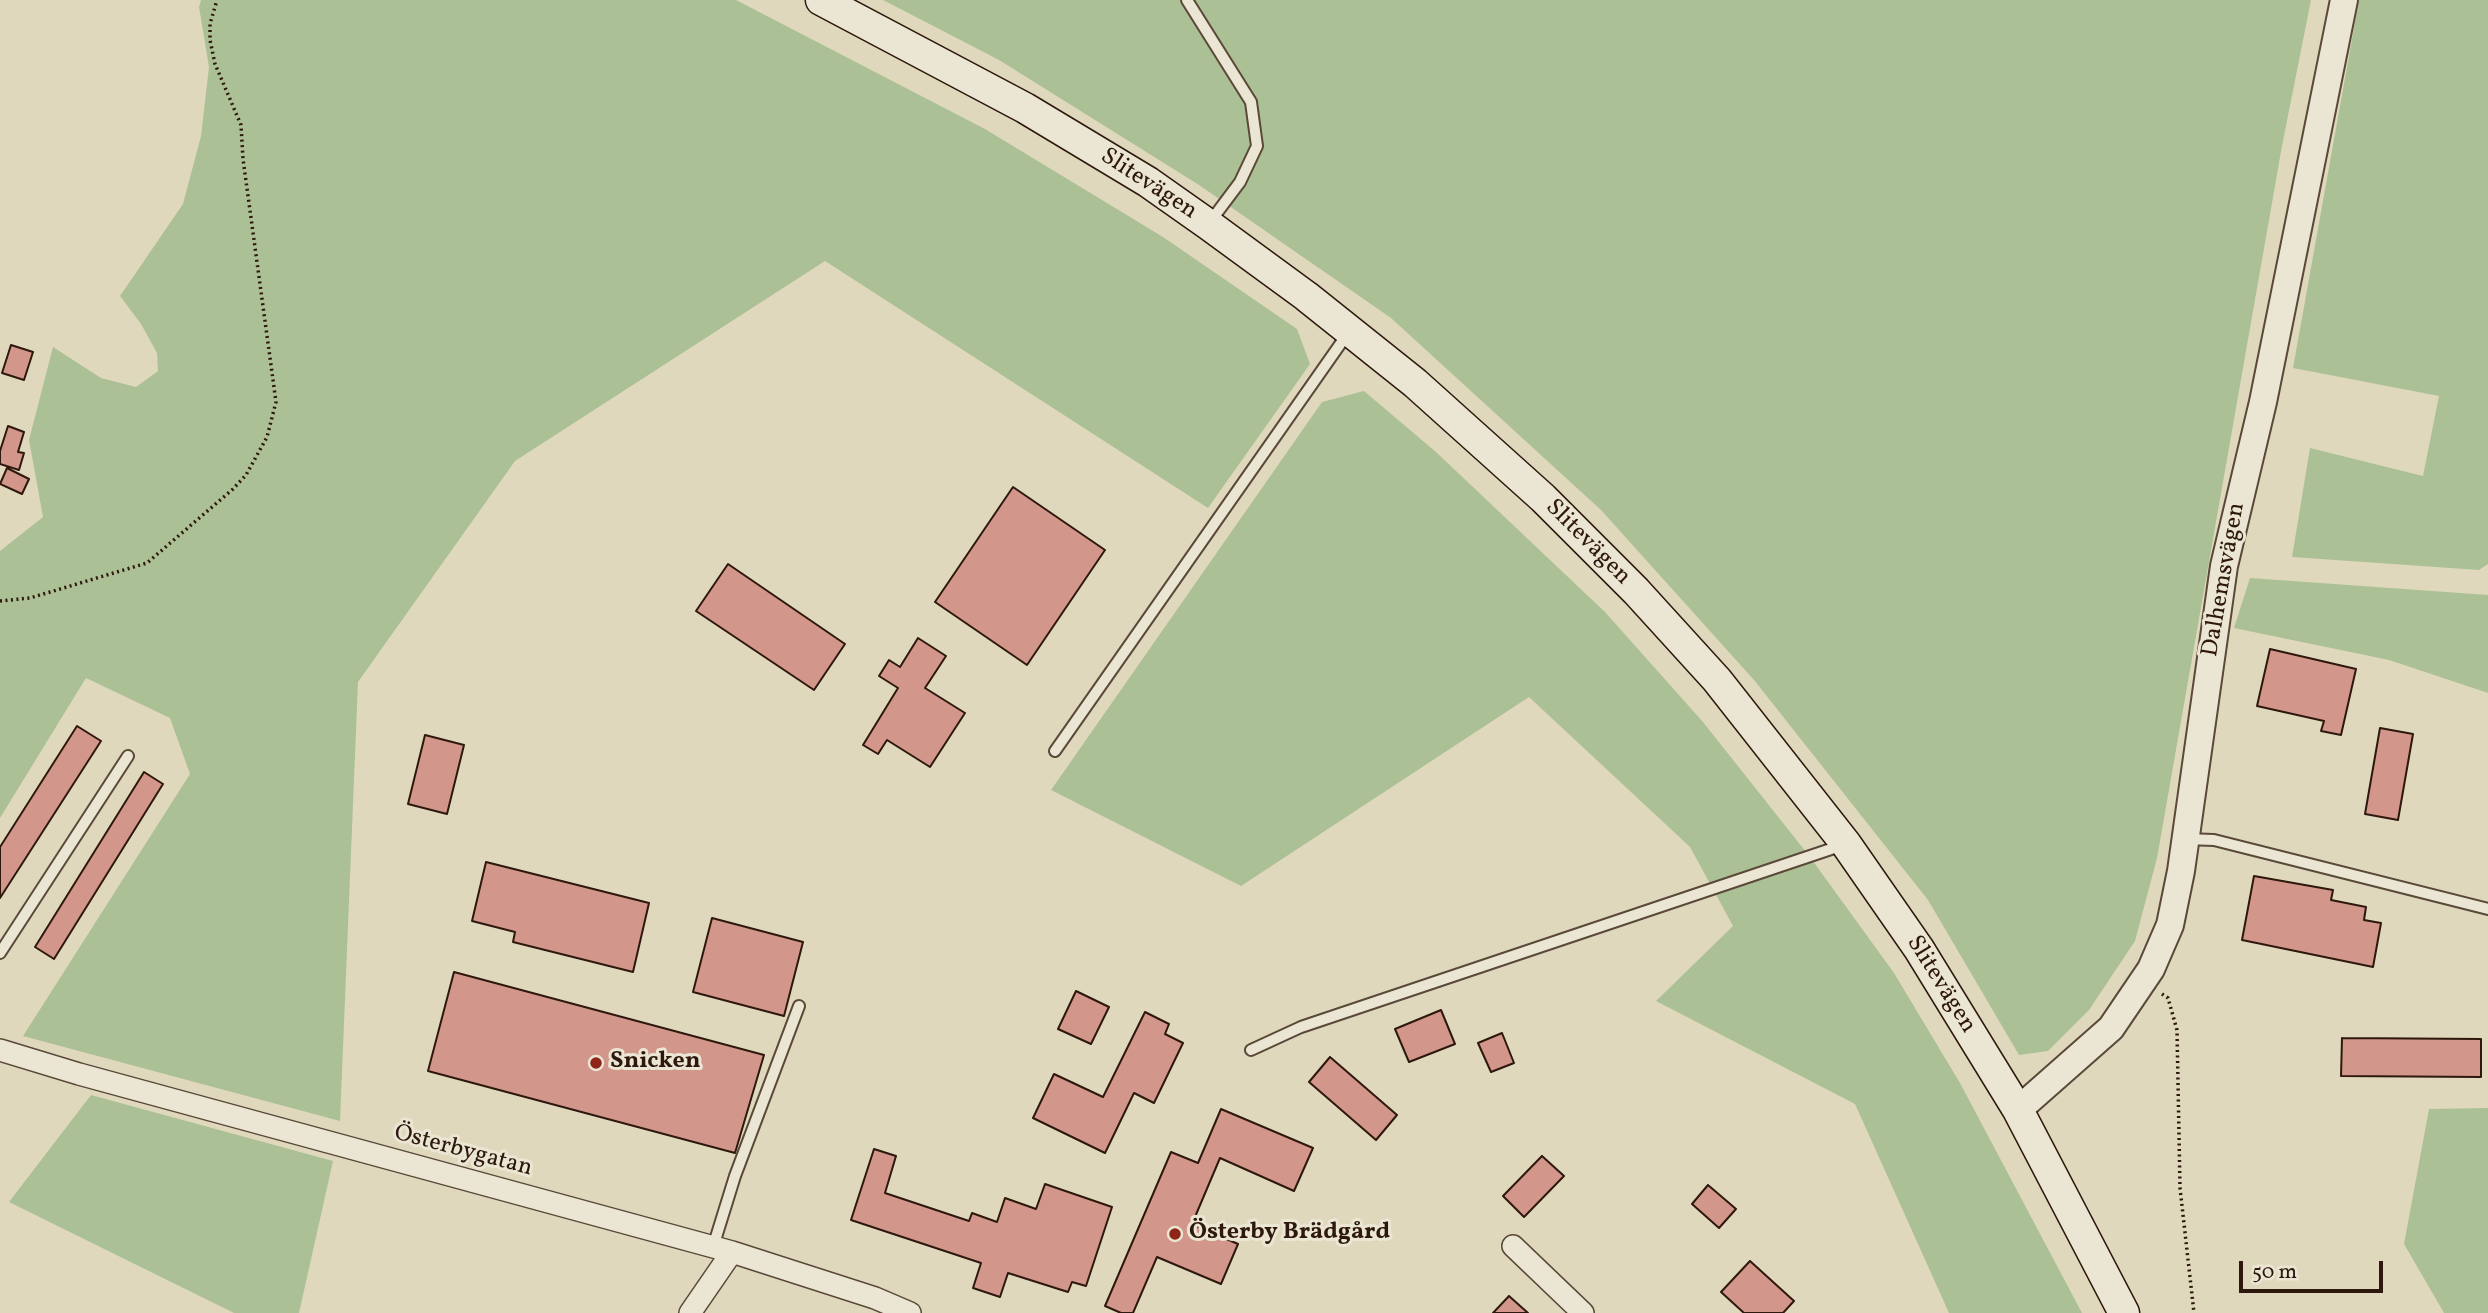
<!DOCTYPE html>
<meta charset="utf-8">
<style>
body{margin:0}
#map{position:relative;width:2488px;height:1313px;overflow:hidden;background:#e0d8bc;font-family:Vollkorn,serif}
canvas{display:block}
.scale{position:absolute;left:2239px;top:1261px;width:144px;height:32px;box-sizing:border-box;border:4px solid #2e180d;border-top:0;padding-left:9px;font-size:21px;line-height:24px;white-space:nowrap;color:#2e180d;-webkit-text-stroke:5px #ebe6d3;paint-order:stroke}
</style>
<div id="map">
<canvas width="2488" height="1313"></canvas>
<div class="scale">50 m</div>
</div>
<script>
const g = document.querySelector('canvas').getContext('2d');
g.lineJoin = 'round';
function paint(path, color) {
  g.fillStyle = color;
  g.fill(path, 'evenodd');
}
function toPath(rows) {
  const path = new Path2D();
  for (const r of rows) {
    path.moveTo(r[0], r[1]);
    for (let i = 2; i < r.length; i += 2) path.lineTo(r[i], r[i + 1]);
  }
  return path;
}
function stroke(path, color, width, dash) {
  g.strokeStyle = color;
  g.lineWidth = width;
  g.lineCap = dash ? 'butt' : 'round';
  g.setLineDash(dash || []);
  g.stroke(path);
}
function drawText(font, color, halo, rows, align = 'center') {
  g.font = font + ' Vollkorn,serif';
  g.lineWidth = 6;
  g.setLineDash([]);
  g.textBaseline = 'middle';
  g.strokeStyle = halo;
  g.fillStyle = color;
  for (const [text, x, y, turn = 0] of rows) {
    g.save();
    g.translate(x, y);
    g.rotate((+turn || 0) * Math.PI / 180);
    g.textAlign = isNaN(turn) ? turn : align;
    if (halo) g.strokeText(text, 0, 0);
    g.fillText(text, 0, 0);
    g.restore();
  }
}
const green = toPath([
 [201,0,736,0,985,129,1163,237,1297,329,1310,364,1208,508,825,261,515,461,358,682,340,1121,23,1036,190,774,170,718,86,678,0,818,0,551,43,517,29,440,53,347,101,378,136,387,158,371,157,353,141,324,120,296,183,204,201,136,209,67,199,7],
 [883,0,2311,0,2282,146,2157,858,2135,941,2089,1010,2048,1051,2019,1055,1928,900,1754,680,1601,510,1391,318,1199,185,999,60],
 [2359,0,2488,0,2488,564,2479,570,2292,557,2310,448,2423,476,2439,396,2293,368],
 [1364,391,1436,452,1605,612,1703,722,1810,857,1894,973,1960,1083,2082,1313,1949,1313,1855,1104,1656,1001,1733,926,1690,847,1529,697,1241,886,1051,790,1322,402],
 [2250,578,2488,595,2488,693,2389,660,2234,628],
 [91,1095,333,1161,299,1313,234,1313,9,1202],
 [2488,1108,2488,1313,2444,1313,2404,1244,2429,1109]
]);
const building = toPath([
 [11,345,33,352,24,380,2,373,11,345],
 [8,426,24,432,18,452,24,453,19,470,0,464,0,451,8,426],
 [7,468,29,479,22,494,0,484,7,468],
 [1013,487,1105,550,1027,665,935,602,1013,487],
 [728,564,845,644,814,690,696,611,728,564],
 [918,638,946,656,925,688,965,713,930,767,887,740,878,754,863,745,898,688,879,676,889,660,900,667,918,638],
 [2270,649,2356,669,2341,735,2321,731,2324,721,2257,706,2270,649],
 [77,726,101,741,0,898,0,847,77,726],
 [2380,728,2413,734,2398,820,2365,814,2380,728],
 [425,735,464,745,447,814,408,804,425,735],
 [144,772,163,784,54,959,35,947,144,772],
 [486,862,649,903,633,972,513,942,515,932,472,921,486,862],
 [2254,876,2333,890,2331,900,2366,907,2364,920,2381,923,2373,967,2242,940,2254,876],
 [712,918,803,942,784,1016,693,992,712,918],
 [454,972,764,1055,735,1153,428,1071,454,972],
 [1076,991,1109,1007,1091,1044,1058,1029,1076,991],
 [1441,1010,1455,1044,1409,1062,1395,1029,1441,1010],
 [1145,1012,1169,1024,1165,1034,1183,1043,1154,1103,1134,1093,1105,1153,1033,1118,1054,1074,1103,1097,1145,1012],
 [1502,1033,1514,1063,1491,1072,1478,1043,1502,1033],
 [2342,1038,2481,1039,2481,1077,2341,1076,2342,1038],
 [1330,1057,1397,1115,1376,1140,1309,1082,1330,1057],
 [1221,1109,1313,1148,1294,1191,1220,1158,1192,1224,1238,1244,1221,1284,1157,1257,1133,1313,1121,1313,1105,1306,1171,1152,1198,1163,1221,1109],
 [874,1149,896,1156,885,1193,969,1221,972,1213,997,1222,1005,1198,1036,1209,1045,1184,1112,1207,1086,1286,1072,1282,1068,1292,1008,1273,1000,1297,973,1288,981,1263,851,1220,874,1149],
 [1542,1156,1564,1176,1524,1217,1503,1196,1542,1156],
 [1708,1185,1736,1209,1719,1228,1692,1204,1708,1185],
 [1750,1261,1794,1301,1783,1313,1744,1313,1721,1292,1750,1261],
 [1509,1296,1528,1313,1493,1313,1509,1296]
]);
const path = toPath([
 [0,601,30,598,147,563,233,489,246,475,267,437,276,402,243,159,241,125,215,64,210,40,210,24,217,0],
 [2162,994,2168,998,2177,1030,2180,1188,2194,1313]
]);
const service = toPath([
 [1187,0,1251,102,1257,146,1240,182,1210,222],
 [1055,751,1348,333],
 [2185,839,2214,840,2488,909],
 [0,953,128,756],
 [1251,1050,1301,1027,1843,845],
 [713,1247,735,1176,799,1006]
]);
const minor = toPath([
 [0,1050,79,1074,732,1252,875,1298,910,1313],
 [1513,1246,1583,1313],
 [690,1313,732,1252]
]);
const tertiary = toPath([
 [2018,1110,2111,1028,2151,969,2170,925,2181,871,2224,566,2263,402,2344,0]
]);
const secondary = toPath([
 [821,0,1025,108,1148,182,1209,225,1306,296,1415,383,1543,498,1636,591,1717,680,1846,844,1919,949,2018,1110,2124,1313]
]);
const markers = [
 [596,1063,7,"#8f2418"],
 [1175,1234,7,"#8f2418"]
];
const streetNames = [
 ["Slitevägen",1148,185,33],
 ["Slitevägen",1587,543,45],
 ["Dalhemsvägen",2225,580,-80],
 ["Slitevägen",1940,985,58],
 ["Österbygatan",463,1152,15]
];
const poiNames = [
 ["Snicken",610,1063],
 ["Österby Brädgård",1189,1234]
];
paint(green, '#acc096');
paint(building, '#d2968a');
stroke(building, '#2e180d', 2);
stroke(service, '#5a4839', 14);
stroke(minor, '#5a4839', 24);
stroke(tertiary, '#5a4839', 30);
stroke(secondary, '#2e180d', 33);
stroke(path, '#2e180d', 3.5, [2, 3.5]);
stroke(service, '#ebe6d3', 10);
stroke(minor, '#ebe6d3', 21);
stroke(tertiary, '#ebe6d3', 26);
stroke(secondary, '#ebe6d3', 30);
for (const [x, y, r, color] of markers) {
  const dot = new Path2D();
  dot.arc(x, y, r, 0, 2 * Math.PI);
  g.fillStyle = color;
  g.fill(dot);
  stroke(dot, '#ebe6d3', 2.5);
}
drawText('24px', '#2e180d', '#ebe6d3', streetNames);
drawText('bold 24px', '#2e180d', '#ebe6d3', poiNames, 'left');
</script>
